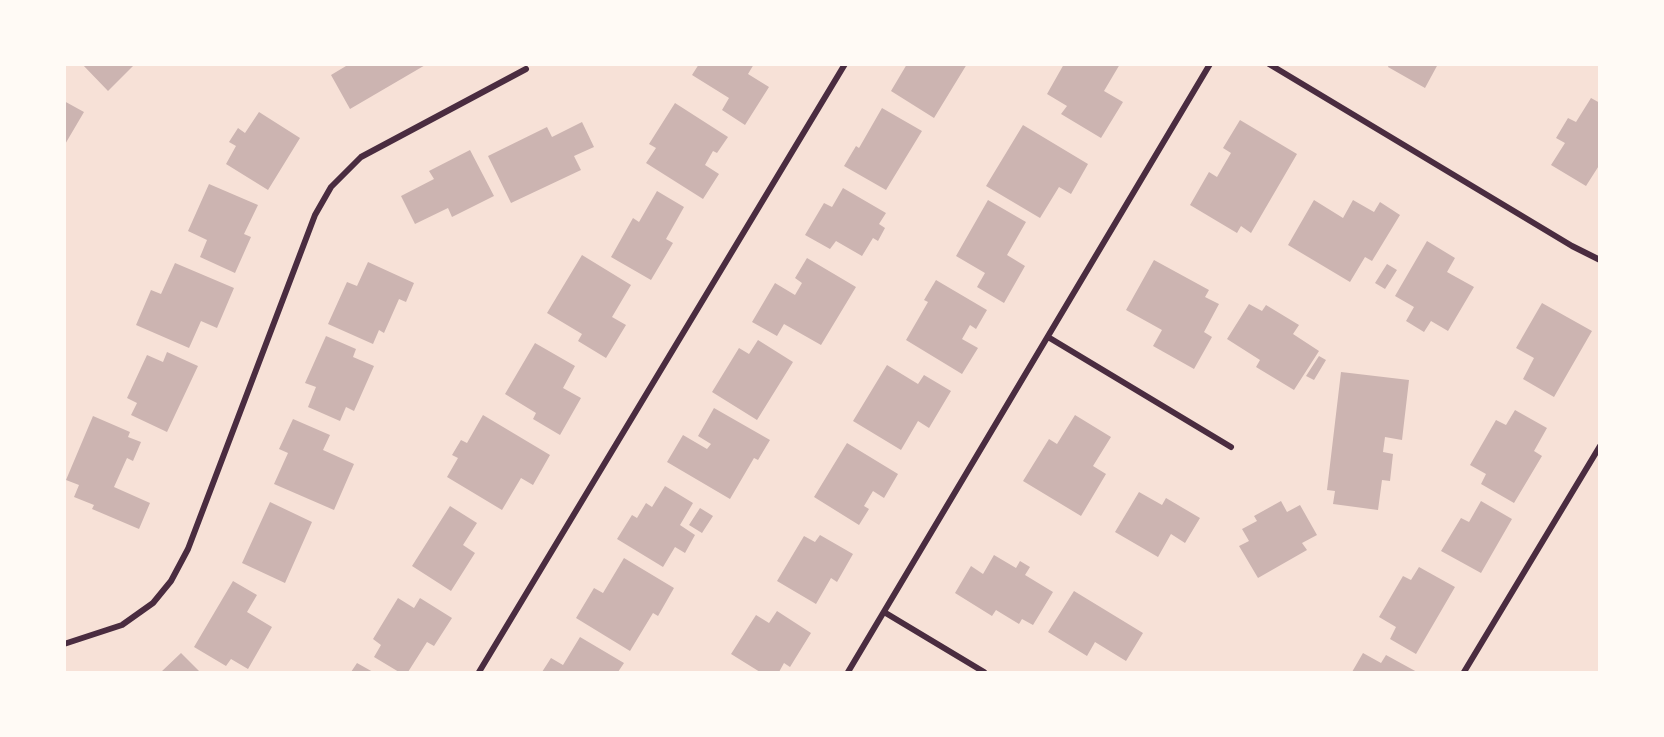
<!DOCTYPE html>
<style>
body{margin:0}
#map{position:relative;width:1664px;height:737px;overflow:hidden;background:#f7e1d7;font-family:Georgia,serif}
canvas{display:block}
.frame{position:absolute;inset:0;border:66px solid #fffaf5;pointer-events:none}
</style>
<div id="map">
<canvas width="1664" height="737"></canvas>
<div class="frame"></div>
</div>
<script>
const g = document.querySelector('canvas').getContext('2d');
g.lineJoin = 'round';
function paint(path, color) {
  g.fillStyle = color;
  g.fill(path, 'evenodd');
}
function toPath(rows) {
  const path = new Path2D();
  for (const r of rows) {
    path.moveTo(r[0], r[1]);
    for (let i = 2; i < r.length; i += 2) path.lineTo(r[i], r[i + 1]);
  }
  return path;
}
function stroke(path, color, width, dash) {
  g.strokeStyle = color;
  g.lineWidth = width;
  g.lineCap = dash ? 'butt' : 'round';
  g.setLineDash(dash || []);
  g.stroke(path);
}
const building = toPath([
 [82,64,135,64,108,91],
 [345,64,427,64,350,109,331,75,346,66],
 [699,64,754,64,748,74,769,87,745,125,722,110,729,98,692,75],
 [907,64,967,64,934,118,891,91],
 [1064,64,1120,64,1104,91,1123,102,1101,138,1061,114,1067,106,1047,94],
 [1389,64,1438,64,1425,88,1388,67],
 [1591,98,1600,103,1600,164,1586,186,1551,165,1565,143,1556,138,1568,118,1576,122],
 [64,101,84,112,64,146],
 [675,103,728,137,717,153,713,151,705,165,719,174,703,199,646,163,656,148,649,144],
 [882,108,922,131,886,190,844,166,856,146,859,148],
 [259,112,300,138,268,190,226,164,236,146,229,142,238,128,245,133],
 [1240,120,1297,154,1251,233,1241,226,1237,233,1190,205,1209,172,1217,177,1231,153,1223,148],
 [582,122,594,147,574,156,581,170,511,203,488,156,547,127,552,137],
 [1023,125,1088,164,1071,194,1059,187,1040,218,986,186],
 [470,150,494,196,452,217,448,208,415,224,401,196,434,179,429,171],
 [209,184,258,205,244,234,251,237,235,273,200,257,207,240,188,231],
 [843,188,886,213,879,224,885,228,878,241,873,238,862,256,836,241,830,249,805,235,824,203,832,207],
 [657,191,684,207,666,239,673,243,651,280,611,257,633,218,639,222],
 [988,200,1026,222,1007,255,1025,266,1004,303,977,287,985,273,956,256],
 [1314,200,1343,218,1353,200,1374,212,1380,202,1400,215,1372,261,1365,257,1350,282,1288,245],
 [1427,241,1455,258,1447,272,1474,287,1448,331,1431,321,1424,332,1406,321,1414,307,1395,296],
 [582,255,631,285,612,317,626,325,606,358,578,341,582,334,547,313],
 [807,258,856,287,821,345,784,324,777,336,752,322,775,283,795,295,802,283,795,278],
 [1154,260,1209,290,1205,297,1219,304,1204,332,1212,337,1194,369,1153,346,1162,330,1126,310],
 [368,262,414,283,406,302,399,299,384,333,379,330,373,344,328,324,347,282,357,286],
 [175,263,234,288,217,328,201,321,189,348,136,325,151,290,161,294],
 [1387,264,1397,270,1385,289,1375,283],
 [936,280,987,310,976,329,970,325,962,339,978,348,962,374,906,340,928,302,924,300],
 [1542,303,1592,331,1554,397,1523,379,1534,358,1516,348],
 [1249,304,1262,311,1266,305,1299,325,1293,334,1319,351,1294,390,1256,367,1260,360,1227,339],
 [326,336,356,349,353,357,374,366,354,411,346,407,340,421,308,407,316,387,305,383],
 [758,340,793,362,757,420,712,392,739,348,749,354],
 [535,343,575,366,563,388,581,398,560,435,533,419,536,413,505,394],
 [167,352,198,366,167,432,131,415,137,403,127,398,147,355,163,362],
 [1319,356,1326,360,1314,380,1306,376],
 [887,365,918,384,924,375,951,391,929,428,918,421,901,450,853,421],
 [1341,372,1409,380,1402,440,1385,437,1383,452,1393,454,1390,481,1382,480,1378,510,1333,504,1335,491,1327,490],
 [714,408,770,440,758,460,754,458,730,499,667,462,683,435,707,449,711,444,698,436],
 [1515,410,1547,428,1534,451,1542,456,1514,503,1481,484,1486,474,1470,465,1496,420,1506,425],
 [483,415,550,455,533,485,521,478,502,510,447,477,458,458,452,455,461,440,467,443],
 [1075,415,1111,437,1093,466,1106,474,1081,516,1023,481,1049,439,1057,444],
 [93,416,130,432,128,437,141,442,133,461,127,458,114,487,150,503,139,529,92,509,94,505,74,497,79,485,66,480],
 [293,419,330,435,323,450,354,464,334,510,274,484,288,453,279,449],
 [847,443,898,474,884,498,873,491,864,506,869,509,859,525,814,497],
 [665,486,693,503,680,525,695,535,685,553,675,547,663,567,617,539,632,515,637,518,646,503,652,507],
 [1139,492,1162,505,1166,498,1200,518,1185,543,1171,534,1158,557,1115,532],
 [1281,501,1287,512,1300,505,1317,535,1302,543,1307,550,1258,578,1239,546,1249,541,1242,529,1257,521,1254,516],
 [1481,501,1512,519,1481,573,1441,551,1461,518,1469,522],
 [270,502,312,522,285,583,242,563],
 [450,506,477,523,463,545,475,553,451,591,412,566],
 [700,508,713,516,702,533,689,525],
 [820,535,853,554,837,582,831,578,816,604,777,581,804,536,815,542],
 [994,555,1016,568,1020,561,1030,567,1025,575,1053,592,1033,625,1022,619,1019,624,996,610,992,616,955,593,971,566,983,574],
 [624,558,674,588,658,616,653,613,630,651,576,618,594,588,603,593],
 [1419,567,1455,587,1416,654,1390,639,1396,627,1379,617,1403,576,1411,580],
 [233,581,257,595,247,612,272,627,248,669,231,659,226,666,194,647],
 [1074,591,1143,633,1126,661,1095,642,1087,656,1048,632],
 [398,598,414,608,420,598,452,618,434,646,427,642,408,672,399,672,374,657,381,645,373,639],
 [777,611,811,633,790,667,784,663,779,672,760,672,731,654,756,615,769,623],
 [580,637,624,663,618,672,542,672,551,658,563,665],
 [181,653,200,672,161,672],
 [1363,653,1381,663,1386,655,1417,672,1352,672],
 [357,663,373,672,351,672]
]);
const minor = toPath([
 [1269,64,1572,246,1600,260],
 [1048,337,1231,447],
 [884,612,984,672],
 [64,644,122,625,153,603,171,581,188,549,315,215,331,187,361,157,526,69],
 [479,672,845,64],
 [848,672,1210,64],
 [1464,672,1600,446]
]);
paint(building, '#ccb4b1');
stroke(minor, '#4a2c40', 6);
</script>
